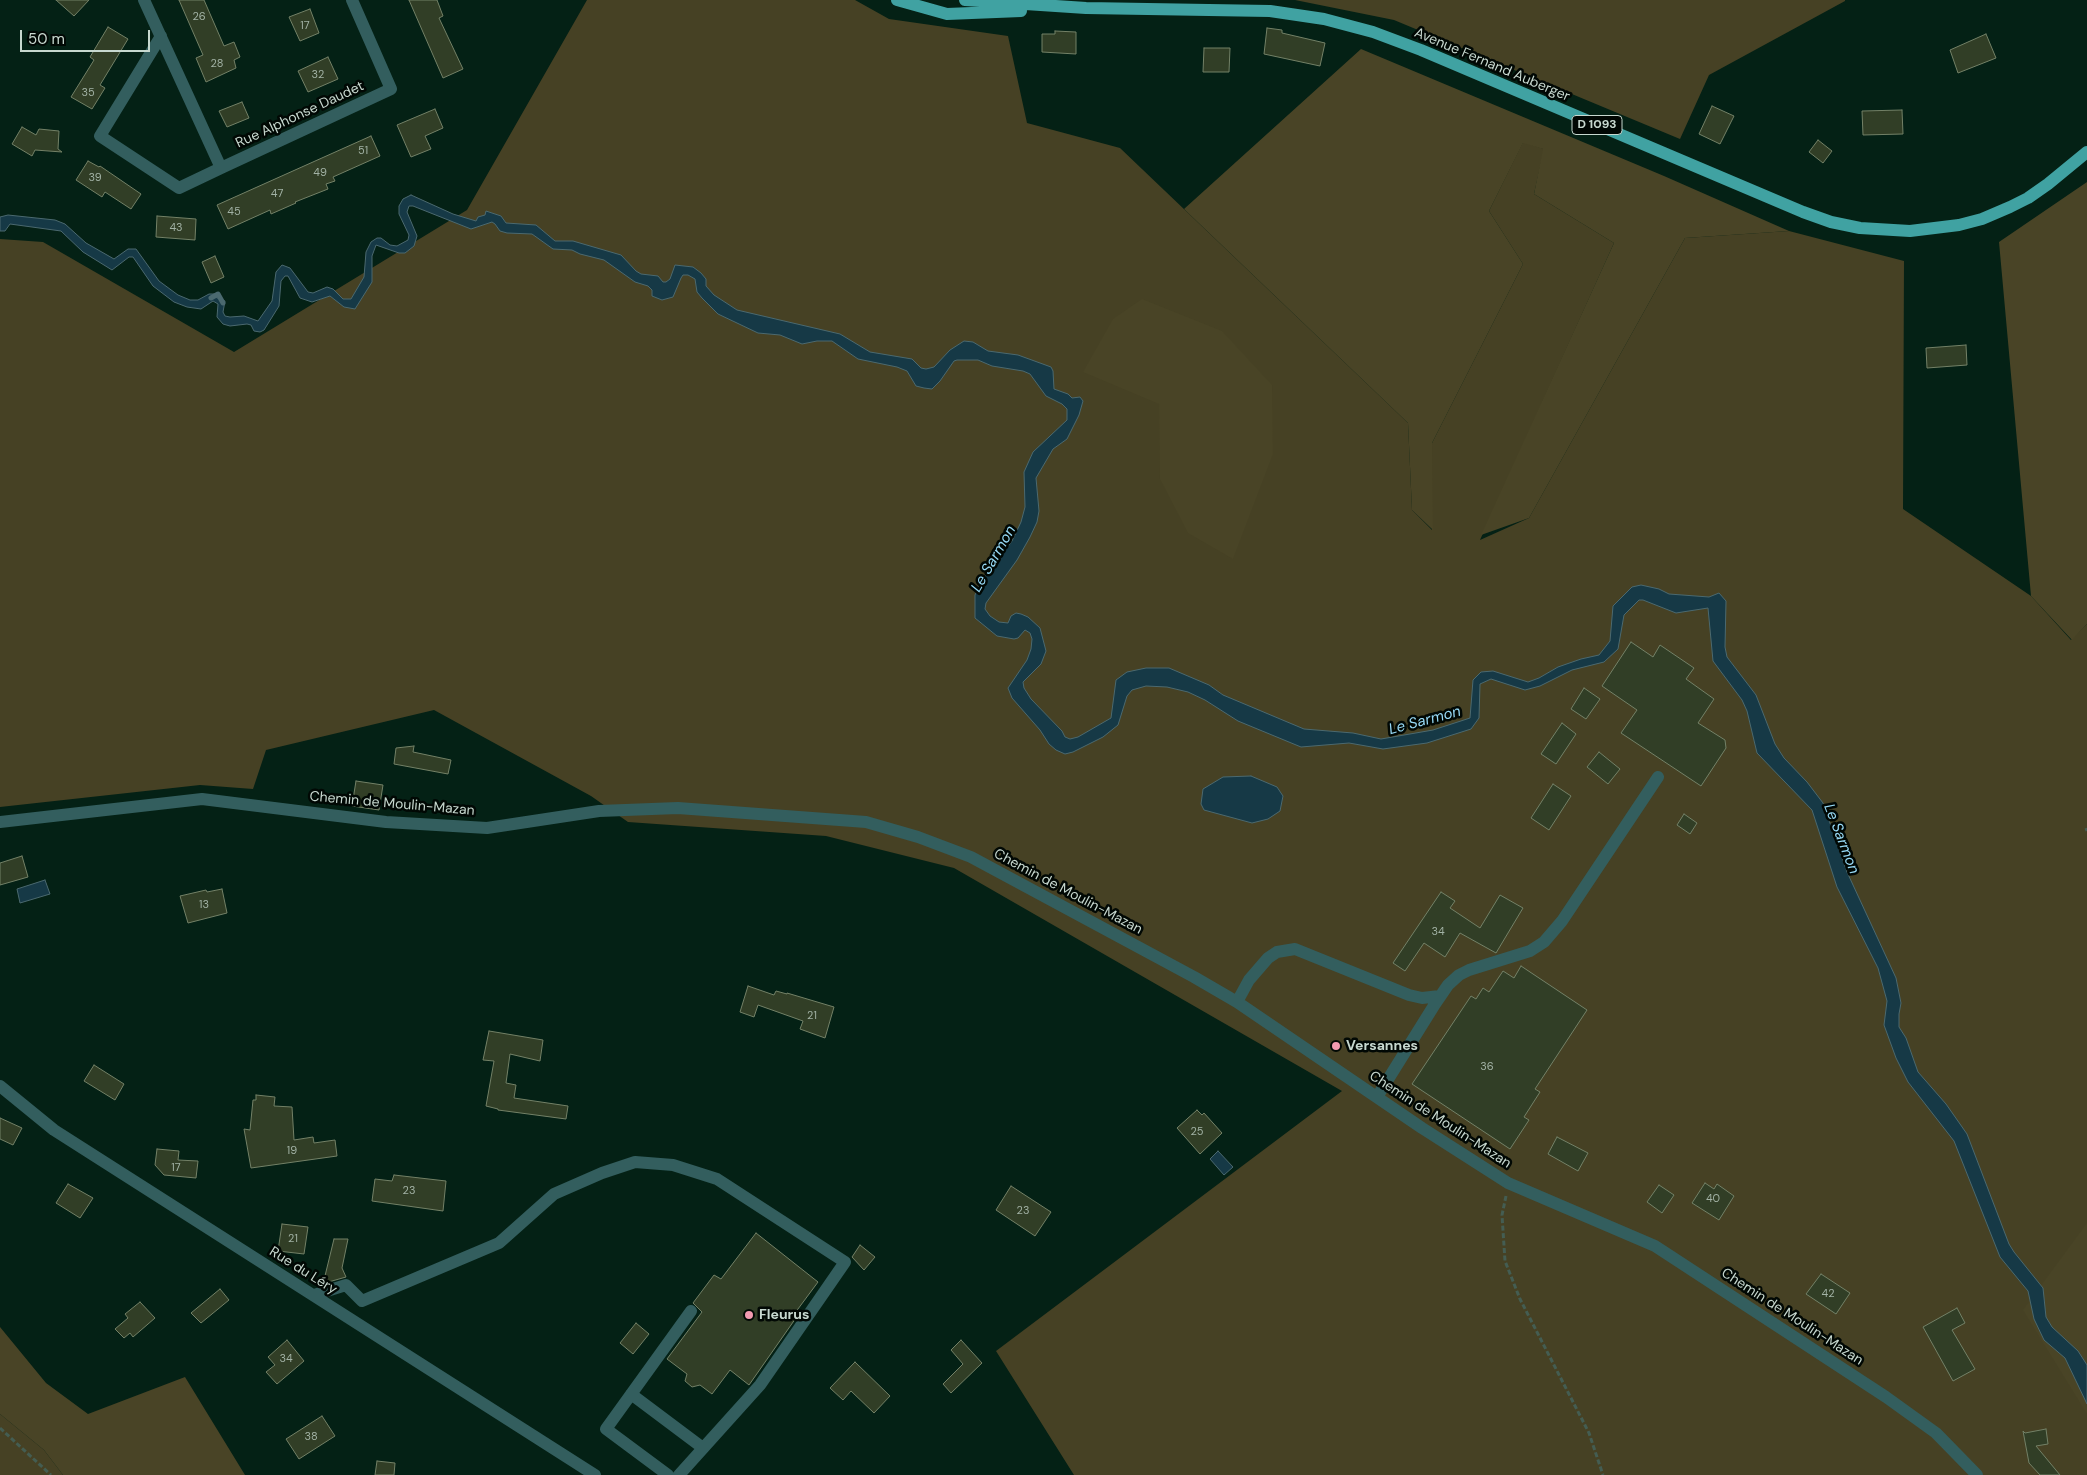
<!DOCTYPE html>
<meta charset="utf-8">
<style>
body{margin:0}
#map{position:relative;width:2087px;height:1475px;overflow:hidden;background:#042115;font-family:"DM Sans",sans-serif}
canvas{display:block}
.scale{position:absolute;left:20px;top:30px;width:130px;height:22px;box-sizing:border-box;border:2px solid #c7d8cf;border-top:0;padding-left:6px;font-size:15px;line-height:18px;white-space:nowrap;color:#c7d8cf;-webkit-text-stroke:4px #010804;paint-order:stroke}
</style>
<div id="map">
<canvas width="2087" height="1475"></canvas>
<div class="scale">50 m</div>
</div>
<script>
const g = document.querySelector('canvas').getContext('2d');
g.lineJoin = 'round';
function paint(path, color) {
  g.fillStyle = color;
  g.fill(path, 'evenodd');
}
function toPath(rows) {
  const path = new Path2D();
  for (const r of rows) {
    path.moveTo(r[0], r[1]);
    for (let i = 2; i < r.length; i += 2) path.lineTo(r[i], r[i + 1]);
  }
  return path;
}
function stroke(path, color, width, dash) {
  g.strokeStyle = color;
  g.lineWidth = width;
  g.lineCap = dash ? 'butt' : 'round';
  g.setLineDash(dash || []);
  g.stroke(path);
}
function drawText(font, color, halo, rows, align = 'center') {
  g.font = font + ' "DM Sans",sans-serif';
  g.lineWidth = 5;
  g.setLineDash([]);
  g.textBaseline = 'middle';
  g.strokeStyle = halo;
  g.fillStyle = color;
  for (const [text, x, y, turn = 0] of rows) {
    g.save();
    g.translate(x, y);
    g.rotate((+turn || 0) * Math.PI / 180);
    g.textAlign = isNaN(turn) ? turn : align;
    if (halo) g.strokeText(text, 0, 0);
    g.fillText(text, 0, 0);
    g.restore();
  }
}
const green = toPath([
 [587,0,855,0,889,19,1008,36,1027,123,1120,148,1408,423,1412,510,1432,530,1432,443,1523,264,1489,211,1523,142,1544,149,1534,194,1614,243,1480,540,1529,518,1685,238,1789,231,1904,261,1903,509,2031,596,2071,640,2087,624,2087,1475,1074,1475,996,1351,1342,1091,954,868,826,836,628,822,591,796,434,710,266,750,253,789,200,785,0,807,0,239,43,242,234,352,467,210],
 [1295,0,1845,0,1845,1,1709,75,1680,139,1394,20],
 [0,1414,44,1450,63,1475,0,1475]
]);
const forest = toPath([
 [1361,49,1664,176,1789,231,1685,238,1529,518,1481,535,1614,243,1534,194,1543,149,1523,143,1489,211,1523,264,1432,443,1433,530,1412,510,1408,423,1184,209],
 [2087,182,2087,624,2072,640,2031,596,1999,242],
 [1142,299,1222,331,1272,385,1273,454,1233,559,1188,533,1160,479,1159,404,1083,372,1113,319],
 [2087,1223,2087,1414,2023,1310],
 [0,1327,46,1383,88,1414,185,1377,245,1475,63,1475,44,1450,0,1414]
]);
const water = toPath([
 [411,195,453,214,476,221,478,217,485,215,486,211,501,216,506,223,536,225,555,241,573,241,621,255,636,271,641,274,658,276,663,282,666,282,670,279,675,265,693,267,701,273,706,279,706,286,714,295,737,310,840,334,870,352,912,359,921,368,926,369,934,367,950,350,964,341,973,342,988,351,1018,355,1051,367,1053,371,1054,389,1068,394,1072,398,1080,397,1083,401,1079,415,1067,439,1053,449,1036,478,1039,511,1037,522,1030,537,1017,560,986,603,985,609,990,616,999,622,1008,623,1011,616,1016,613,1021,614,1028,617,1040,628,1046,651,1041,664,1023,682,1024,688,1031,699,1062,731,1065,737,1070,739,1078,737,1111,718,1116,680,1127,672,1146,668,1169,668,1209,685,1223,695,1304,729,1353,733,1381,739,1433,730,1470,718,1473,680,1481,672,1493,671,1528,682,1539,678,1558,667,1581,659,1599,655,1610,641,1613,606,1632,587,1641,585,1659,589,1669,594,1709,597,1719,593,1726,601,1725,647,1727,657,1756,695,1775,744,1784,758,1807,782,1823,803,1847,872,1896,978,1901,1003,1899,1014,1899,1027,1906,1038,1918,1072,1946,1104,1967,1134,2009,1244,2014,1252,2043,1288,2046,1317,2052,1327,2078,1351,2087,1365,2087,1404,2065,1358,2044,1340,2034,1319,2028,1291,2000,1257,1954,1141,1908,1082,1896,1058,1884,1025,1887,1001,1878,968,1837,887,1812,810,1757,753,1747,711,1742,700,1713,661,1708,608,1676,613,1643,600,1639,600,1624,615,1618,649,1604,662,1572,670,1540,686,1525,690,1491,679,1480,684,1479,718,1471,729,1427,743,1383,749,1349,743,1301,747,1238,721,1205,700,1188,692,1167,687,1146,686,1132,690,1127,696,1118,725,1103,737,1073,752,1065,754,1056,750,1049,744,1040,730,1012,698,1008,688,1027,660,1031,649,1032,639,1030,633,1025,630,1018,638,1014,639,997,636,975,618,975,595,981,582,1012,541,1021,522,1025,507,1024,472,1033,452,1067,420,1067,409,1062,404,1046,396,1030,374,1023,371,992,366,978,360,957,360,954,361,940,381,932,389,924,388,916,386,907,371,897,367,858,359,832,341,817,341,802,344,780,335,758,333,718,314,702,298,697,292,695,279,688,275,683,275,681,278,673,297,662,300,652,296,652,290,648,286,635,282,604,260,580,254,572,250,553,249,532,234,507,233,500,231,495,224,492,222,471,229,413,206,409,206,407,212,417,236,414,246,405,253,399,253,376,245,372,256,372,282,355,309,344,307,330,296,312,302,300,298,288,276,285,276,281,281,279,306,264,330,260,332,254,331,251,325,247,324,230,326,223,324,217,317,218,304,213,301,201,309,187,307,174,302,153,286,133,257,129,257,112,270,83,252,61,231,10,224,5,231,0,231,0,217,8,215,55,220,65,224,86,243,114,259,128,249,136,249,159,281,178,295,190,300,198,300,209,294,215,294,215,297,225,301,223,312,225,316,230,317,244,316,258,321,272,301,276,272,282,265,290,268,308,292,313,293,327,287,333,289,343,299,351,299,364,277,366,252,371,242,377,238,381,238,390,245,397,246,408,240,409,235,399,214,399,206,403,199,411,195],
 [1251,776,1277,787,1283,796,1280,811,1268,819,1252,823,1204,810,1201,804,1203,789,1223,777,1251,776],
 [45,880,50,894,20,903,17,889,45,880],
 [1218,1151,1233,1167,1224,1175,1210,1159,1218,1151]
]);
const stream = toPath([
 [211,298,218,294,223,303]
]);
const building = toPath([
 [56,0,89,0,74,16,56,0],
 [179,0,204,0,224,46,234,42,240,57,234,60,236,68,206,82,196,58,203,55,179,0],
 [409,0,437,0,443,16,439,18,463,69,443,78,409,0],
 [310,9,319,33,300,41,289,17,310,9],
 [108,27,128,39,100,85,105,88,92,109,71,97,94,60,90,57,108,27],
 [1267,28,1282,30,1282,33,1325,43,1320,66,1264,54,1267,28],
 [1055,31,1076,32,1076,54,1042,52,1042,34,1055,34,1055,31],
 [1986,34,1996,58,1958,73,1950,50,1986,34],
 [1204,48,1230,48,1229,72,1203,72,1204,48],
 [328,57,338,79,308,92,298,71,328,57],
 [242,102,249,118,227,127,219,111,242,102],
 [1712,106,1734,116,1720,144,1699,134,1712,106],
 [435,109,443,128,425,136,431,149,411,157,397,125,435,109],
 [1902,110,1903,134,1863,135,1862,111,1902,110],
 [22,127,36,135,39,129,59,131,58,149,62,152,35,150,32,156,12,144,22,127],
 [371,136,380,156,333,177,335,181,326,184,328,189,295,202,296,203,271,214,270,210,228,229,217,205,371,136],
 [1818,140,1832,151,1823,163,1809,152,1818,140],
 [88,161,99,167,100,166,141,194,131,209,105,192,102,197,76,180,88,161],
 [157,216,196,219,195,240,156,237,157,216],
 [215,256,224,277,211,283,202,262,215,256],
 [1966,345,1967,365,1927,368,1926,348,1966,345],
 [1631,642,1653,657,1660,645,1694,668,1686,679,1714,699,1698,723,1725,740,1726,748,1701,786,1621,733,1637,710,1602,686,1631,642],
 [1584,688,1600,699,1586,719,1571,709,1584,688],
 [1562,723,1576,734,1556,764,1541,754,1562,723],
 [414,746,413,752,451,760,448,774,394,764,396,748,414,746],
 [1599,752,1620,769,1608,784,1587,767,1599,752],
 [356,781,383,785,379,810,352,806,356,781],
 [1553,784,1571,796,1549,830,1531,818,1553,784],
 [1684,814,1697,823,1690,834,1677,825,1684,814],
 [22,856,28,877,0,885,0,863,22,856],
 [222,889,227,913,188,923,180,896,206,890,207,892,222,889],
 [1441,892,1455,901,1450,908,1480,928,1500,895,1523,908,1496,953,1460,933,1445,957,1424,943,1405,971,1393,963,1441,892],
 [1521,966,1587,1010,1535,1089,1540,1092,1524,1117,1529,1120,1510,1149,1412,1084,1471,996,1476,999,1483,988,1489,992,1503,971,1514,978,1521,966],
 [748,986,774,995,776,991,787,994,787,993,834,1007,825,1038,800,1029,803,1021,758,1005,754,1017,740,1012,748,986],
 [489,1031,543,1040,540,1061,510,1054,506,1083,516,1085,514,1098,568,1106,566,1119,498,1110,498,1109,486,1106,494,1061,483,1060,489,1031],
 [94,1065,124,1084,115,1100,84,1081,94,1065],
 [256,1095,275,1097,274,1106,292,1107,294,1140,313,1137,314,1143,335,1140,337,1156,251,1168,244,1129,250,1130,253,1100,256,1100,256,1095],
 [1197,1110,1202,1115,1204,1113,1222,1133,1200,1154,1177,1128,1197,1110],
 [0,1118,22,1128,13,1145,0,1139,0,1118],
 [1557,1137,1588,1153,1578,1171,1548,1154,1557,1137],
 [157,1149,179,1151,178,1160,198,1161,196,1178,164,1175,155,1165,157,1149],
 [394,1175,446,1181,443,1211,372,1201,375,1179,392,1181,394,1175],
 [1705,1183,1714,1189,1717,1184,1734,1196,1719,1220,1692,1203,1705,1183],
 [68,1184,93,1198,80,1218,56,1203,68,1184],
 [1659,1185,1674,1195,1662,1213,1647,1202,1659,1185],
 [1011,1186,1051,1212,1035,1236,996,1210,1011,1186],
 [282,1224,308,1227,304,1254,278,1251,282,1224],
 [756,1233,818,1282,795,1313,798,1315,749,1385,730,1370,712,1394,700,1385,692,1387,685,1381,687,1374,667,1359,702,1312,693,1303,714,1275,721,1279,756,1233],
 [334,1239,348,1239,342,1268,346,1277,325,1283,324,1280,334,1239],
 [860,1245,875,1257,864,1270,852,1257,860,1245],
 [1821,1274,1850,1293,1836,1314,1806,1294,1821,1274],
 [220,1289,229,1300,201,1323,191,1313,220,1289],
 [140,1302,155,1318,133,1337,130,1333,124,1338,115,1329,128,1318,125,1314,140,1302],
 [1957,1308,1965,1323,1952,1330,1975,1369,1953,1381,1923,1327,1957,1308],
 [636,1323,649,1334,633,1354,620,1343,636,1323],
 [287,1340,304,1361,277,1384,266,1372,275,1365,268,1357,287,1340],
 [961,1340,982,1363,951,1393,943,1384,963,1364,951,1350,961,1340],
 [855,1362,890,1396,874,1413,851,1391,843,1400,830,1388,855,1362],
 [322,1416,335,1436,299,1459,286,1439,322,1416],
 [2046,1429,2048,1444,2036,1446,2060,1475,2040,1475,2029,1463,2023,1431,2025,1433,2046,1429],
 [377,1461,395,1463,394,1475,375,1475,377,1461]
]);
const path = toPath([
 [2086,828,2087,831],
 [1506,1196,1502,1215,1505,1261,1520,1299,1589,1433,1603,1475],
 [0,1428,51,1475]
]);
const minor = toPath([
 [144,0,221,168,391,89,352,0],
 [161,36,100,136,179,188,221,168],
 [0,822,202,799,386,822,487,828,599,811,678,808,866,822,918,837,971,857,1194,977,1237,1002,1422,1128,1508,1183,1655,1246,1886,1397,1936,1433,1977,1475],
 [1237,1002,1249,980,1268,958,1277,952,1295,949,1409,995,1422,998,1440,996],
 [0,1086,54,1130,595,1475],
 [1377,1097,1435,1004,1448,985,1459,975,1469,970,1530,951,1544,942,1562,921,1658,777],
 [314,1295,346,1285,362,1301,499,1243,554,1194,602,1173,635,1162,673,1165,717,1179,845,1262,760,1385,679,1475],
 [631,1394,703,1448],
 [668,1475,606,1429,691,1311]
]);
const major = toPath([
 [897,0,947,14,1021,11],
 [965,0,1086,8,1270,11,1324,19,1373,32,1421,50,1803,212,1831,222,1860,228,1910,231,1959,225,1982,219,2010,207,2028,198,2048,184,2087,152]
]);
const markers = [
 [1336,1046,5,"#f29ab0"],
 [749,1315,5,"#f29ab0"]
];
const numberNames = [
 ["26",199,17],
 ["17",305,26],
 ["28",217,64],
 ["32",318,75],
 ["35",88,93],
 ["51",363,151],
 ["49",320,173],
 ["39",95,178],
 ["47",277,194],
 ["45",234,212],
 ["43",176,228],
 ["13",204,905],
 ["34",1438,932],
 ["21",812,1016],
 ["36",1487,1067],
 ["25",1197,1132],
 ["19",292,1151],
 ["17",176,1168],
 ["23",409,1191],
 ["40",1713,1199],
 ["23",1023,1211],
 ["21",293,1239],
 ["42",1828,1294],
 ["34",286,1359],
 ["38",311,1437]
];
const shields = [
 [1597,125,50]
];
const shieldNames = [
 ["D 1093",1597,125]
];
const streetNames = [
 ["Avenue Fernand Auberger",1492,65,23],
 ["Rue Alphonse Daudet",300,115,-25],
 ["Chemin de Moulin-Mazan",392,804,5],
 ["Chemin de Moulin-Mazan",1068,892,28],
 ["Chemin de Moulin-Mazan",1440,1120,33],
 ["Rue du Léry",303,1271,32],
 ["Chemin de Moulin-Mazan",1792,1317,33]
];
const poiNames = [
 ["Versannes",1346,1046],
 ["Fleurus",759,1315]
];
const waterNames = [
 ["Le Sarmon",994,559,-60],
 ["Le Sarmon",1425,721,-15],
 ["Le Sarmon",1841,839,69]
];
paint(green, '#464124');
paint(forest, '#494426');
paint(water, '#163946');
stroke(water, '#4b696f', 1);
stroke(stream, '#4b696f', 5);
paint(building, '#313e26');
stroke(building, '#738167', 1);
stroke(path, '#445d52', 3, [5, 2.5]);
stroke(minor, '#335e5e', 12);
stroke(major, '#40a2a2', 12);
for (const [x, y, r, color] of markers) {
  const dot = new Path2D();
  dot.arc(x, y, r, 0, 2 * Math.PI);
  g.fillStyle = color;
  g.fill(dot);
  stroke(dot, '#010804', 2);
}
drawText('11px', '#a2b2a5', null, numberNames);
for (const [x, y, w] of shields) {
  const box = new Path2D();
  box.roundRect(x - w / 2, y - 9.5, w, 19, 4);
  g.fillStyle = '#010804';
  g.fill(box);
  stroke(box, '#c7d8cf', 1);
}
drawText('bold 12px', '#c7d8cf', null, shieldNames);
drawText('14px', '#c7d8cf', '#010804', streetNames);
drawText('bold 14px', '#c7d8cf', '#010804', poiNames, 'left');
drawText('italic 15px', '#96d8f4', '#010804', waterNames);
</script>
